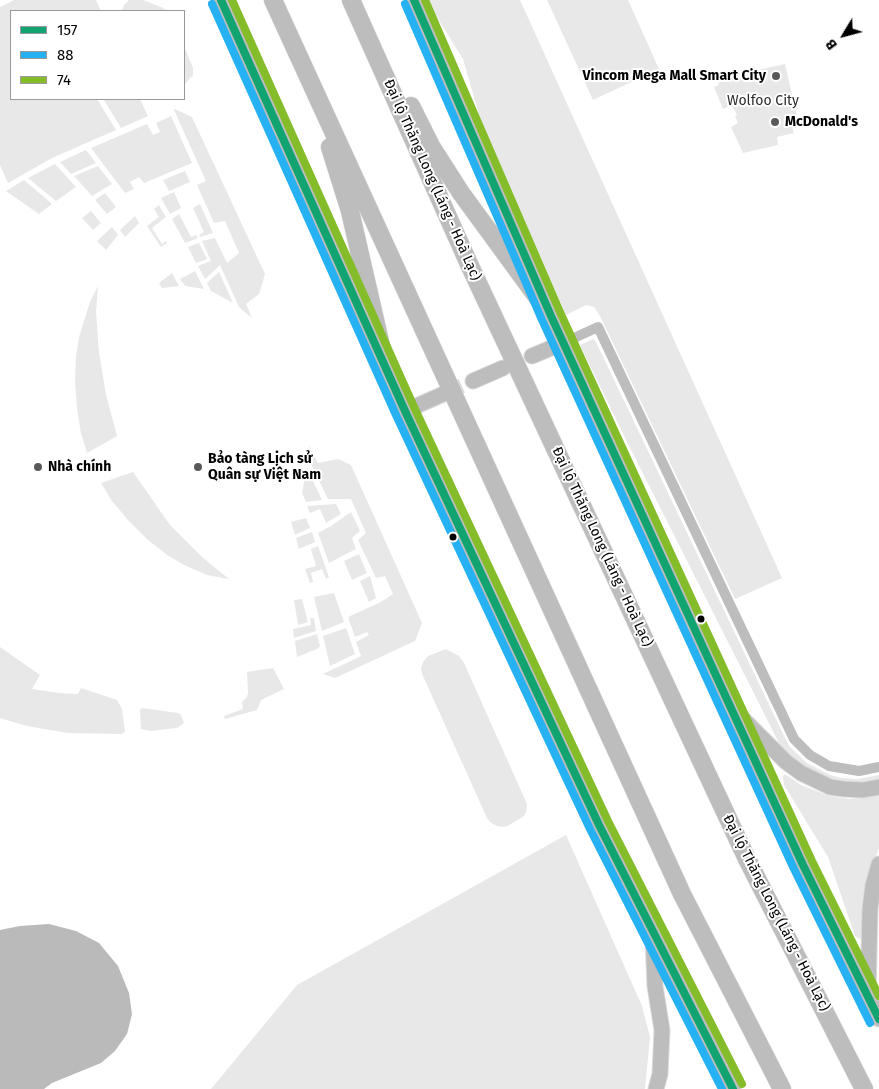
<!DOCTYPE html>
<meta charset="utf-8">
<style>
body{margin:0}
#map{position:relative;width:879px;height:1089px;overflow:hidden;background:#fff;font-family:"Fira Sans",sans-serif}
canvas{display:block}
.legend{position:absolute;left:10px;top:10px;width:175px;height:90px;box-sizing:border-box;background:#fff;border:1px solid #999;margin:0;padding:6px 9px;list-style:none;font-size:15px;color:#000}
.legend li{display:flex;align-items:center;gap:10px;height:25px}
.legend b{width:25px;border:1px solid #999}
.north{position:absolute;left:819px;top:10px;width:50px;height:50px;-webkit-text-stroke:4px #fff;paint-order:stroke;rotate:233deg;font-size:14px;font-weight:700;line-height:20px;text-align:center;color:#000}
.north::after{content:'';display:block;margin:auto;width:18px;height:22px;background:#000;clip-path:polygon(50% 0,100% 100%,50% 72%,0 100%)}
</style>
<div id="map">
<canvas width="879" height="1089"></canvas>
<ul class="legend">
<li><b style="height:6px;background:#11a471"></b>157</li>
<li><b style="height:6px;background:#25b1f2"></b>88</li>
<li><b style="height:6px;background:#85bc2a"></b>74</li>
</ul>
<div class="north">B</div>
</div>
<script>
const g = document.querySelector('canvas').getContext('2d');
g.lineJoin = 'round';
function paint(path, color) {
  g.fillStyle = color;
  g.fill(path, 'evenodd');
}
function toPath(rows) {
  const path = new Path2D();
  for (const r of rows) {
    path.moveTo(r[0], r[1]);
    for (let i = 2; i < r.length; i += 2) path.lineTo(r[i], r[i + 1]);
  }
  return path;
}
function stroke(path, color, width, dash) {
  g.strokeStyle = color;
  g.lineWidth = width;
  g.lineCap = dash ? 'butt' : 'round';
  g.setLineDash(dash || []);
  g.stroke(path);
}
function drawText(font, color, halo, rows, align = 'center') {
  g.font = font + ' "Fira Sans",sans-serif';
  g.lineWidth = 4;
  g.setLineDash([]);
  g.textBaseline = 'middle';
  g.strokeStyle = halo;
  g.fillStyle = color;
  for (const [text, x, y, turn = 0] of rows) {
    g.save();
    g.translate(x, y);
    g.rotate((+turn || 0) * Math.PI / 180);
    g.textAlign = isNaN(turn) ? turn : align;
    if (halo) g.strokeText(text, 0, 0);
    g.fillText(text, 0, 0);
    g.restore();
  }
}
const green = toPath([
 [14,0,96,0,101,11,11,11,11,99,97,99,116,130,52,158,8,183,0,165,0,7],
 [129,0,143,0,161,7,168,11,122,11,124,5],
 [426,0,520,0,782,578,735,599,600,316,594,307,586,305,566,315,480,118,463,59],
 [547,0,628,0,659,69,593,100],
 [184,46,193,68,193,75,184,85],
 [785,64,799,125,792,127,794,133,777,137,778,145,743,153,731,127,738,123,735,116,737,115,732,105,723,109,714,87,719,85,718,83,730,77,732,81,758,70],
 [106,99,140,99,148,116,121,128,104,100],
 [175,109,192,117,265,274,259,294,246,304,252,318,239,307,220,265,205,279,198,266,211,261,202,241,215,238,227,263,239,253,225,221,214,223,197,185,206,181,174,110],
 [171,116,192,163,144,183,139,177,130,182,134,189,125,193,91,148,147,124,153,135,160,132,156,123],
 [86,150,96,163,71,174,60,162],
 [55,164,76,187,56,201,28,178],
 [98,166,112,184,92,196,74,176],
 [185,171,190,182,169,191,163,180],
 [24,180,52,204,39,214,6,191],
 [174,192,181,208,170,214,161,198],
 [105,193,116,207,107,214,95,200],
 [200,204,213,233,200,237,199,235,204,232,193,208],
 [159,205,166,217,152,228,162,244,166,241,167,243,161,247,147,226,159,217,154,209],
 [91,211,101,223,93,230,82,218],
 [179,214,191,237,196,235,198,238,185,243,172,219],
 [135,216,139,223,125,237,120,230],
 [112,227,118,235,106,250,97,241],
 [199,243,207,259,196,263,188,247],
 [195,271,204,289,185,286,180,279],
 [219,272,233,303,211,291,207,283],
 [172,273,179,286,162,288,159,283],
 [98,286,96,312,99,352,106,395,117,436,87,453,81,433,77,409,75,380,76,357,79,337,90,302],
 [593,339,596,342,784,736,790,747,807,763,830,775,842,778,858,779,879,775,879,783,854,786,819,778,783,751,626,440,580,345],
 [309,446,318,463,338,459,351,465,422,623,415,641,335,678,323,674,361,656,356,642,369,635,367,632,355,637,348,617,381,602,393,594,385,576,376,578,358,540,366,533,351,499,328,499,308,458],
 [307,468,322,500,306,502,302,493],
 [133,472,170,525,202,557,229,579,207,575,184,565,166,554,148,540,128,520,112,501,101,483],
 [336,504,341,514,326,523,320,509,310,513,307,506],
 [351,512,360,531,352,538,356,549,329,563,318,533,331,526],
 [306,518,310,528,295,535,291,522],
 [312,532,315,542,299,549,296,538],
 [318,546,329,577,326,579,322,569,311,573,313,582,310,583,305,569,316,566,311,549],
 [359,554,367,573,352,580,344,561],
 [370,576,376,598,369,602,360,581],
 [334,593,344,622,322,631,314,597],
 [302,599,308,622,298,625,294,600],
 [310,618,314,618,316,631,294,638,293,629,311,625],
 [346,628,355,654,330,666,323,636],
 [317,634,320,646,317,649,297,657,295,641],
 [0,647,40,675,32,689,59,693,78,694,81,688,117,700,122,709,125,732,122,734,68,733,27,726,0,718],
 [446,649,459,656,464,663,527,804,526,812,524,816,508,826,502,827,497,826,490,822,487,818,423,676,421,669,423,662,428,656],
 [273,668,284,689,261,700,257,710,225,719,224,716,243,709,242,702,247,697,248,693,247,672],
 [142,708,178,713,181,715,184,723,177,728,167,729,151,731,141,729,140,710],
 [785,774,801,785,829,796,849,799,879,795,879,848,873,863,862,936,860,939,855,936,828,857,784,785,783,776],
 [566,835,642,1006,650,1037,645,1089,211,1089,297,985]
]);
const water = toPath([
 [49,924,76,931,99,943,118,966,129,993,132,1014,127,1034,115,1051,101,1063,52,1083,44,1089,0,1089,0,930,20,926]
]);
const primaryTunnel = toPath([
 [448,392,473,381]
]);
const minor = toPath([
 [563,343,598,327,794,739,810,755,829,766,859,771,879,767]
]);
const primary = toPath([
 [221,0,405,411,599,825,733,1089],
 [414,0,551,316,732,708,803,865,879,1019],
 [532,356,563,343],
 [473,381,503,368],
 [405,411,448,392],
 [740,716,786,762,801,773,830,787,844,789,863,790,879,787],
 [653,938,655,986,662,1030,660,1074,656,1089],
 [868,995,870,909,873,885,879,864]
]);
const motorway = toPath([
 [273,0,682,894,782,1089],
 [351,0,469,264,747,859,864,1089],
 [411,106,431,146,461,193,551,316],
 [330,147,350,211,387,372]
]);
const bus1 = toPath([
 [221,0,405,411,599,825,733,1089],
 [414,0,551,316,803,865,879,1019]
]);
const bus2 = toPath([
 [212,4,396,415,590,829,722,1089],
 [405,4,542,320,794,869,870,1023]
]);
const bus3 = toPath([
 [232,0,414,407,608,821,742,1084],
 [425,0,560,312,812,861,879,996]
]);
const markers = [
 [776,76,5,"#595959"],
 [775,122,5,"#595959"],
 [38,467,5,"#595959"],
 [198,467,5,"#595959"],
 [453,537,4.5,"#000"],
 [701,619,4.5,"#000"]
];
const poiNames = [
 ["Vincom Mega Mall Smart City",766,76,"right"],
 ["McDonald's",785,122],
 ["Bảo tàng Lịch sử",208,459],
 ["Quân sự Việt Nam",208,475],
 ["Nhà chính",48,467]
];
const parkNames = [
 ["Wolfoo City",763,101]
];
const streetNames = [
 ["Đại lộ Thăng Long (Láng - Hoà Lạc)",432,180,66],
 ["Đại lộ Thăng Long (Láng - Hoà Lạc)",602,547,65],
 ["Đại lộ Thăng Long (Láng - Hoà Lạc)",776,913,63]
];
paint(green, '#e8e8e8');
paint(water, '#bababa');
stroke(primaryTunnel, '#d9d9d9', 15, [15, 8]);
stroke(primary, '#dbdbdb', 17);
stroke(motorway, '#dbdbdb', 19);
stroke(minor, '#bdbdbd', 10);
stroke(primary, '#bdbdbd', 15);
stroke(motorway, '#bdbdbd', 18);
stroke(bus1, '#11a471', 8);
stroke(bus2, '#25b1f2', 8);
stroke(bus3, '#85bc2a', 8);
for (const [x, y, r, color] of markers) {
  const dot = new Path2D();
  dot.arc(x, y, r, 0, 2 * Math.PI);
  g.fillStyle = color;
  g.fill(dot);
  stroke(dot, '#fff', 2);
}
drawText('bold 14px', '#000', '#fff', poiNames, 'left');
drawText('14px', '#2c2c2c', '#fff', parkNames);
drawText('14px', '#000', '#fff', streetNames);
</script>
